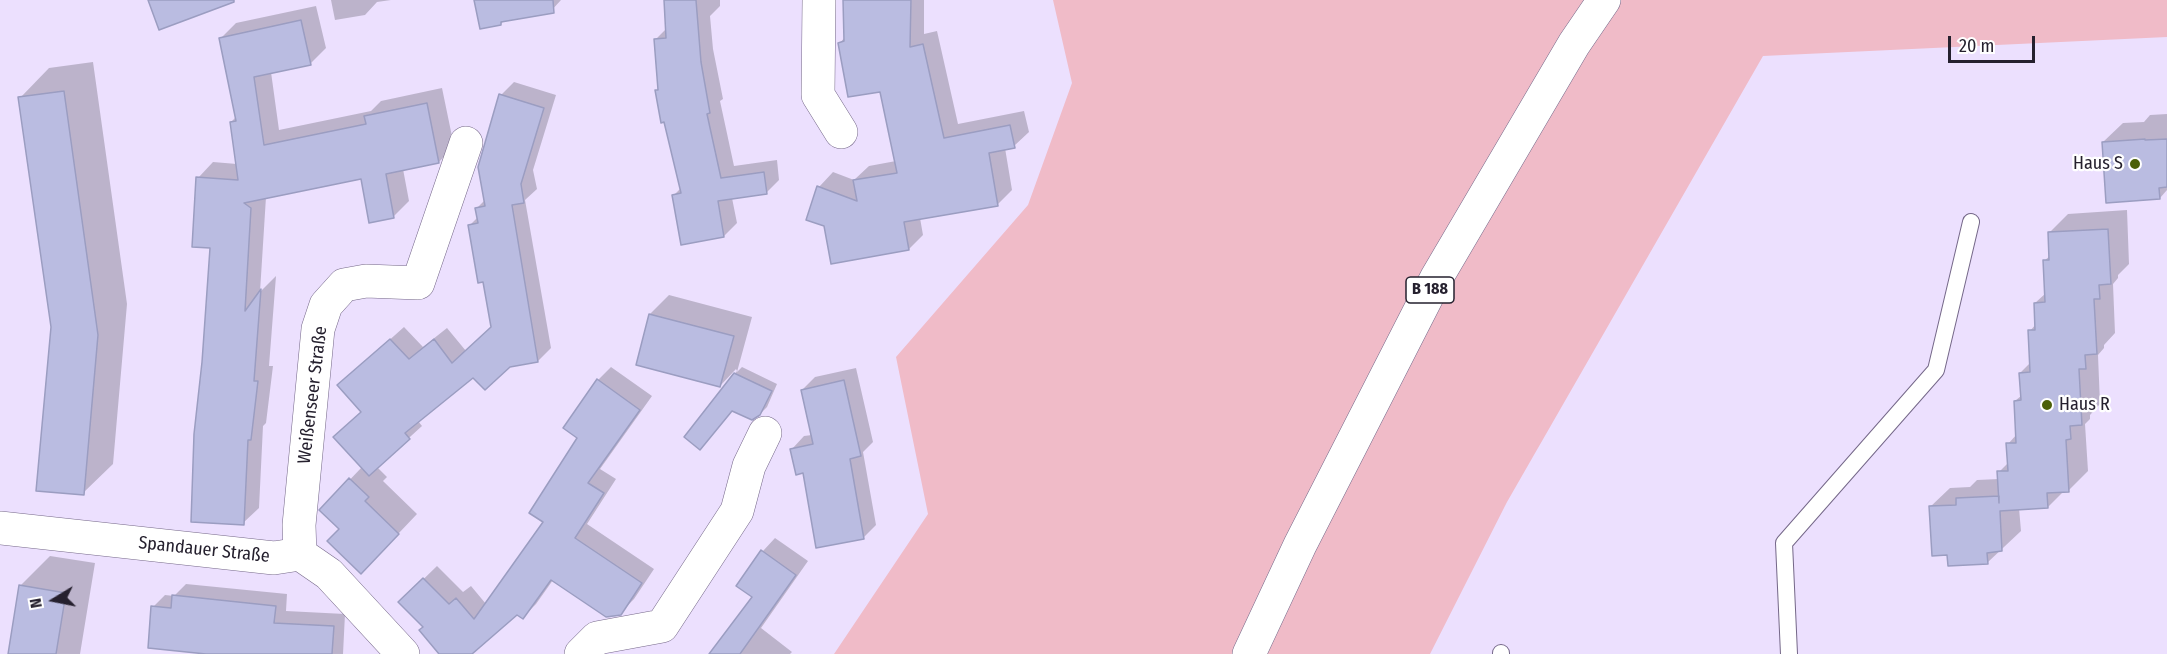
<!DOCTYPE html>
<meta charset="utf-8">
<style>
body{margin:0}
#map{position:relative;width:2167px;height:654px;overflow:hidden;background:#ece0fe;font-family:"Fira Sans Condensed",sans-serif}
canvas{display:block}
.north{position:absolute;left:24px;top:570px;width:60px;height:60px;-webkit-text-stroke:4px #fff;paint-order:stroke;rotate:260deg;font-size:16px;font-weight:700;line-height:24px;text-align:center;color:#25202e}
.north::after{content:'';display:block;margin:auto;width:21px;height:27px;background:#25202e;clip-path:polygon(50% 0,100% 100%,50% 72%,0 100%)}
.scale{position:absolute;left:1948px;top:36px;width:87px;height:27px;box-sizing:border-box;border:3px solid #25202e;border-top:0;padding-left:8px;font-size:18px;line-height:21px;white-space:nowrap;color:#25202e;-webkit-text-stroke:4px #fff;paint-order:stroke}
</style>
<div id="map">
<canvas width="2167" height="654"></canvas>
<div class="north">N</div>
<div class="scale">20 m</div>
</div>
<script>
const g = document.querySelector('canvas').getContext('2d');
g.lineJoin = 'round';
function paint(path, color) {
  g.fillStyle = color;
  g.fill(path, 'evenodd');
}
function toPath(rows) {
  const path = new Path2D();
  for (const r of rows) {
    path.moveTo(r[0], r[1]);
    for (let i = 2; i < r.length; i += 2) path.lineTo(r[i], r[i + 1]);
  }
  return path;
}
function stroke(path, color, width, dash) {
  g.strokeStyle = color;
  g.lineWidth = width;
  g.lineCap = dash ? 'butt' : 'round';
  g.setLineDash(dash || []);
  g.stroke(path);
}
function drawText(font, color, halo, rows, align = 'center') {
  g.font = font + ' "Fira Sans Condensed",sans-serif';
  g.lineWidth = 4.5;
  g.setLineDash([]);
  g.textBaseline = 'middle';
  g.strokeStyle = halo;
  g.fillStyle = color;
  for (const [text, x, y, turn = 0] of rows) {
    g.save();
    g.translate(x, y);
    g.rotate((+turn || 0) * Math.PI / 180);
    g.textAlign = isNaN(turn) ? turn : align;
    if (halo) g.strokeText(text, 0, 0);
    g.fillText(text, 0, 0);
    g.restore();
  }
}
const green = toPath([
 [1053,0,2167,0,2167,37,1763,56,1507,502,1430,654,834,654,928,514,896,357,1028,205,1072,83]
]);
const shadow = toPath([
 [331,0,391,0,377,2,365,15,335,20],
 [476,0,561,0,550,12,505,19,501,24],
 [666,0,720,0,720,6,710,16,713,49,723,99,720,101,734,166,777,160,779,180,766,193,732,198,737,223,724,236,674,195,681,188,656,91,660,87,655,40,667,28],
 [845,0,924,0,924,34,937,31,958,124,1024,111,1029,132,1014,146,1005,148,1012,190,997,205,920,218,923,235,909,249,819,187,833,172,854,180,869,166,896,161,881,90,840,43,845,37],
 [316,6,326,48,310,64,271,72,279,130,371,111,381,101,442,88,454,146,439,162,403,169,409,201,393,217,362,177,266,197,260,292,276,276,269,366,273,366,266,423,263,426,259,508,243,523,204,362,212,247,198,178,213,162,237,164,231,122,237,116,221,38,236,23],
 [93,62,127,304,113,464,83,493,52,327,20,98,49,68],
 [514,82,556,95,533,170,537,189,525,200,551,348,538,361,509,366,473,376,418,421,422,426,377,467,387,477,383,481,417,514,380,553,341,529,321,510,362,467,362,412,339,385,404,327,423,347,447,328,466,351,492,327,484,281,469,226,478,217,477,208,485,200,501,95],
 [2167,114,2167,190,2160,198,2103,142,2123,123,2144,122,2150,115],
 [2127,210,2129,264,2118,275,2118,278,2113,284,2115,333,2104,345,2104,348,2098,355,2100,404,2090,415,2090,419,2085,424,2088,471,2069,490,2064,491,2048,507,2019,508,2021,531,1987,563,1948,553,1930,507,1950,488,1970,487,1977,480,1999,479,1999,472,2009,462,2008,444,2017,434,2015,401,2022,395,2020,373,2031,362,2030,331,2036,324,2035,303,2046,293,2044,261,2051,255,2049,233,2068,214],
 [669,295,752,317,737,372,742,367,777,384,767,407,760,414,733,409,686,437,737,371,736,369,720,386,650,314],
 [611,367,652,396,600,469,616,479,587,524,654,569,634,599,620,613,553,580,536,604,523,617,517,613,469,654,441,654,425,627,400,602,437,566,463,592,471,586,486,604,545,521,579,438,598,380],
 [856,368,873,442,863,452,876,525,863,538,804,472,792,449,804,436,812,435,802,390,815,377],
 [775,538,808,561,761,628,792,652,790,654,711,654,754,597,738,586,763,551],
 [50,556,95,563,80,654,9,654,20,586],
 [186,584,287,594,286,611,345,614,343,654,218,654,153,607,165,595,174,596]
]);
const building = toPath([
 [148,0,234,0,234,2,159,30,148,0],
 [474,0,553,0,554,13,501,22,501,25,480,29,474,0],
 [664,0,696,0,701,62,710,113,707,114,721,178,764,172,767,194,718,201,724,237,681,245,672,195,681,193,664,122,661,123,655,90,658,90,654,39,666,38,664,0],
 [843,0,911,0,910,47,923,44,944,138,1010,125,1015,148,989,153,998,206,904,222,909,250,831,264,824,226,806,220,817,186,857,201,853,180,897,173,880,92,848,97,838,43,844,41,843,0],
 [301,20,311,65,254,77,264,145,366,124,364,116,427,103,439,163,386,174,394,218,369,223,361,179,244,203,251,208,245,311,261,289,254,381,258,381,251,440,248,440,244,525,191,522,194,434,202,362,210,248,192,247,196,177,238,180,230,122,236,121,219,38,301,20],
 [64,91,98,335,84,495,36,491,51,327,18,97,64,91],
 [499,94,544,108,521,184,524,203,512,205,538,362,510,367,485,390,473,378,405,433,410,439,369,476,333,437,361,412,337,385,390,339,409,359,434,339,452,363,491,327,483,282,478,283,468,225,478,223,475,208,485,206,478,167,499,94],
 [2145,139,2145,140,2167,139,2167,187,2159,188,2160,199,2106,203,2102,142,2145,139],
 [2108,229,2111,284,2099,285,2100,299,2094,299,2097,354,2085,355,2086,369,2079,369,2082,425,2070,426,2071,439,2066,440,2069,492,2047,493,2048,508,2000,511,2002,551,1987,553,1988,564,1948,566,1947,555,1932,556,1929,506,1956,505,1956,498,1999,496,1999,503,1997,471,2008,471,2006,443,2016,443,2014,401,2021,400,2019,373,2030,372,2028,330,2035,330,2034,303,2045,302,2043,260,2049,260,2048,232,2108,229],
 [649,314,734,336,720,387,636,365,649,314],
 [734,373,772,391,760,415,752,420,732,411,700,450,684,437,734,373],
 [597,379,640,410,588,483,604,493,575,538,642,583,621,615,606,617,551,580,523,619,517,615,472,654,439,654,419,630,423,627,398,602,423,578,449,604,456,598,474,619,543,522,529,513,577,438,563,428,597,379],
 [844,380,861,456,850,459,864,539,816,548,803,473,796,475,790,449,813,444,801,390,844,380],
 [349,478,369,497,365,501,399,534,361,574,327,541,339,529,319,510,349,478],
 [761,550,796,575,740,654,709,654,752,597,736,586,761,550],
 [19,585,66,593,56,654,8,654,19,585],
 [172,595,276,606,274,623,334,626,332,654,206,654,148,648,151,606,171,608,172,595]
]);
const lane = toPath([
 [1501,653,1501,654],
 [1789,654,1784,543,1936,370,1971,222]
]);
const street = toPath([
 [819,0,818,95,841,132],
 [0,528,274,558,300,554,329,574,403,654],
 [300,554,299,525,318,329,326,305,344,285,366,281,418,283,466,143],
 [581,654,597,638,662,626,737,511,749,466,765,433]
]);
const primary = toPath([
 [1249,654,1300,545,1437,277,1574,44,1604,0]
]);
const markers = [
 [2135,164,6,"#4c6008"],
 [2047,405,6,"#4c6008"]
];
const shields = [
 [1430,290,48]
];
const shieldNames = [
 ["B 188",1430,290]
];
const poiNames = [
 ["Haus S",2123,164],
 ["Haus R",2059,405,"left"]
];
const streetNames = [
 ["Weißenseer Straße",313,395,-83],
 ["Spandauer Straße",204,550,6]
];
paint(green, '#f0bbc8');
paint(shadow, '#0003');
paint(building, '#babce1');
stroke(building, '#9b9dc1', 1.5);
stroke(lane, '#756889', 18);
stroke(street, '#756889', 34);
stroke(primary, '#756889', 34);
stroke(lane, '#fff', 16);
stroke(street, '#fff', 33);
stroke(primary, '#fff', 33);
for (const [x, y, r, color] of markers) {
  const dot = new Path2D();
  dot.arc(x, y, r, 0, 2 * Math.PI);
  g.fillStyle = color;
  g.fill(dot);
  stroke(dot, '#fff', 2);
}
for (const [x, y, w] of shields) {
  const box = new Path2D();
  box.roundRect(x - w / 2, y - 13, w, 26, 4.5);
  g.fillStyle = '#fff';
  g.fill(box);
  stroke(box, '#25202e', 1.5);
}
drawText('bold 16px', '#25202e', null, shieldNames);
drawText('18px', '#25202e', '#fff', poiNames, 'right');
drawText('18px', '#25202e', '#fff', streetNames);
</script>
